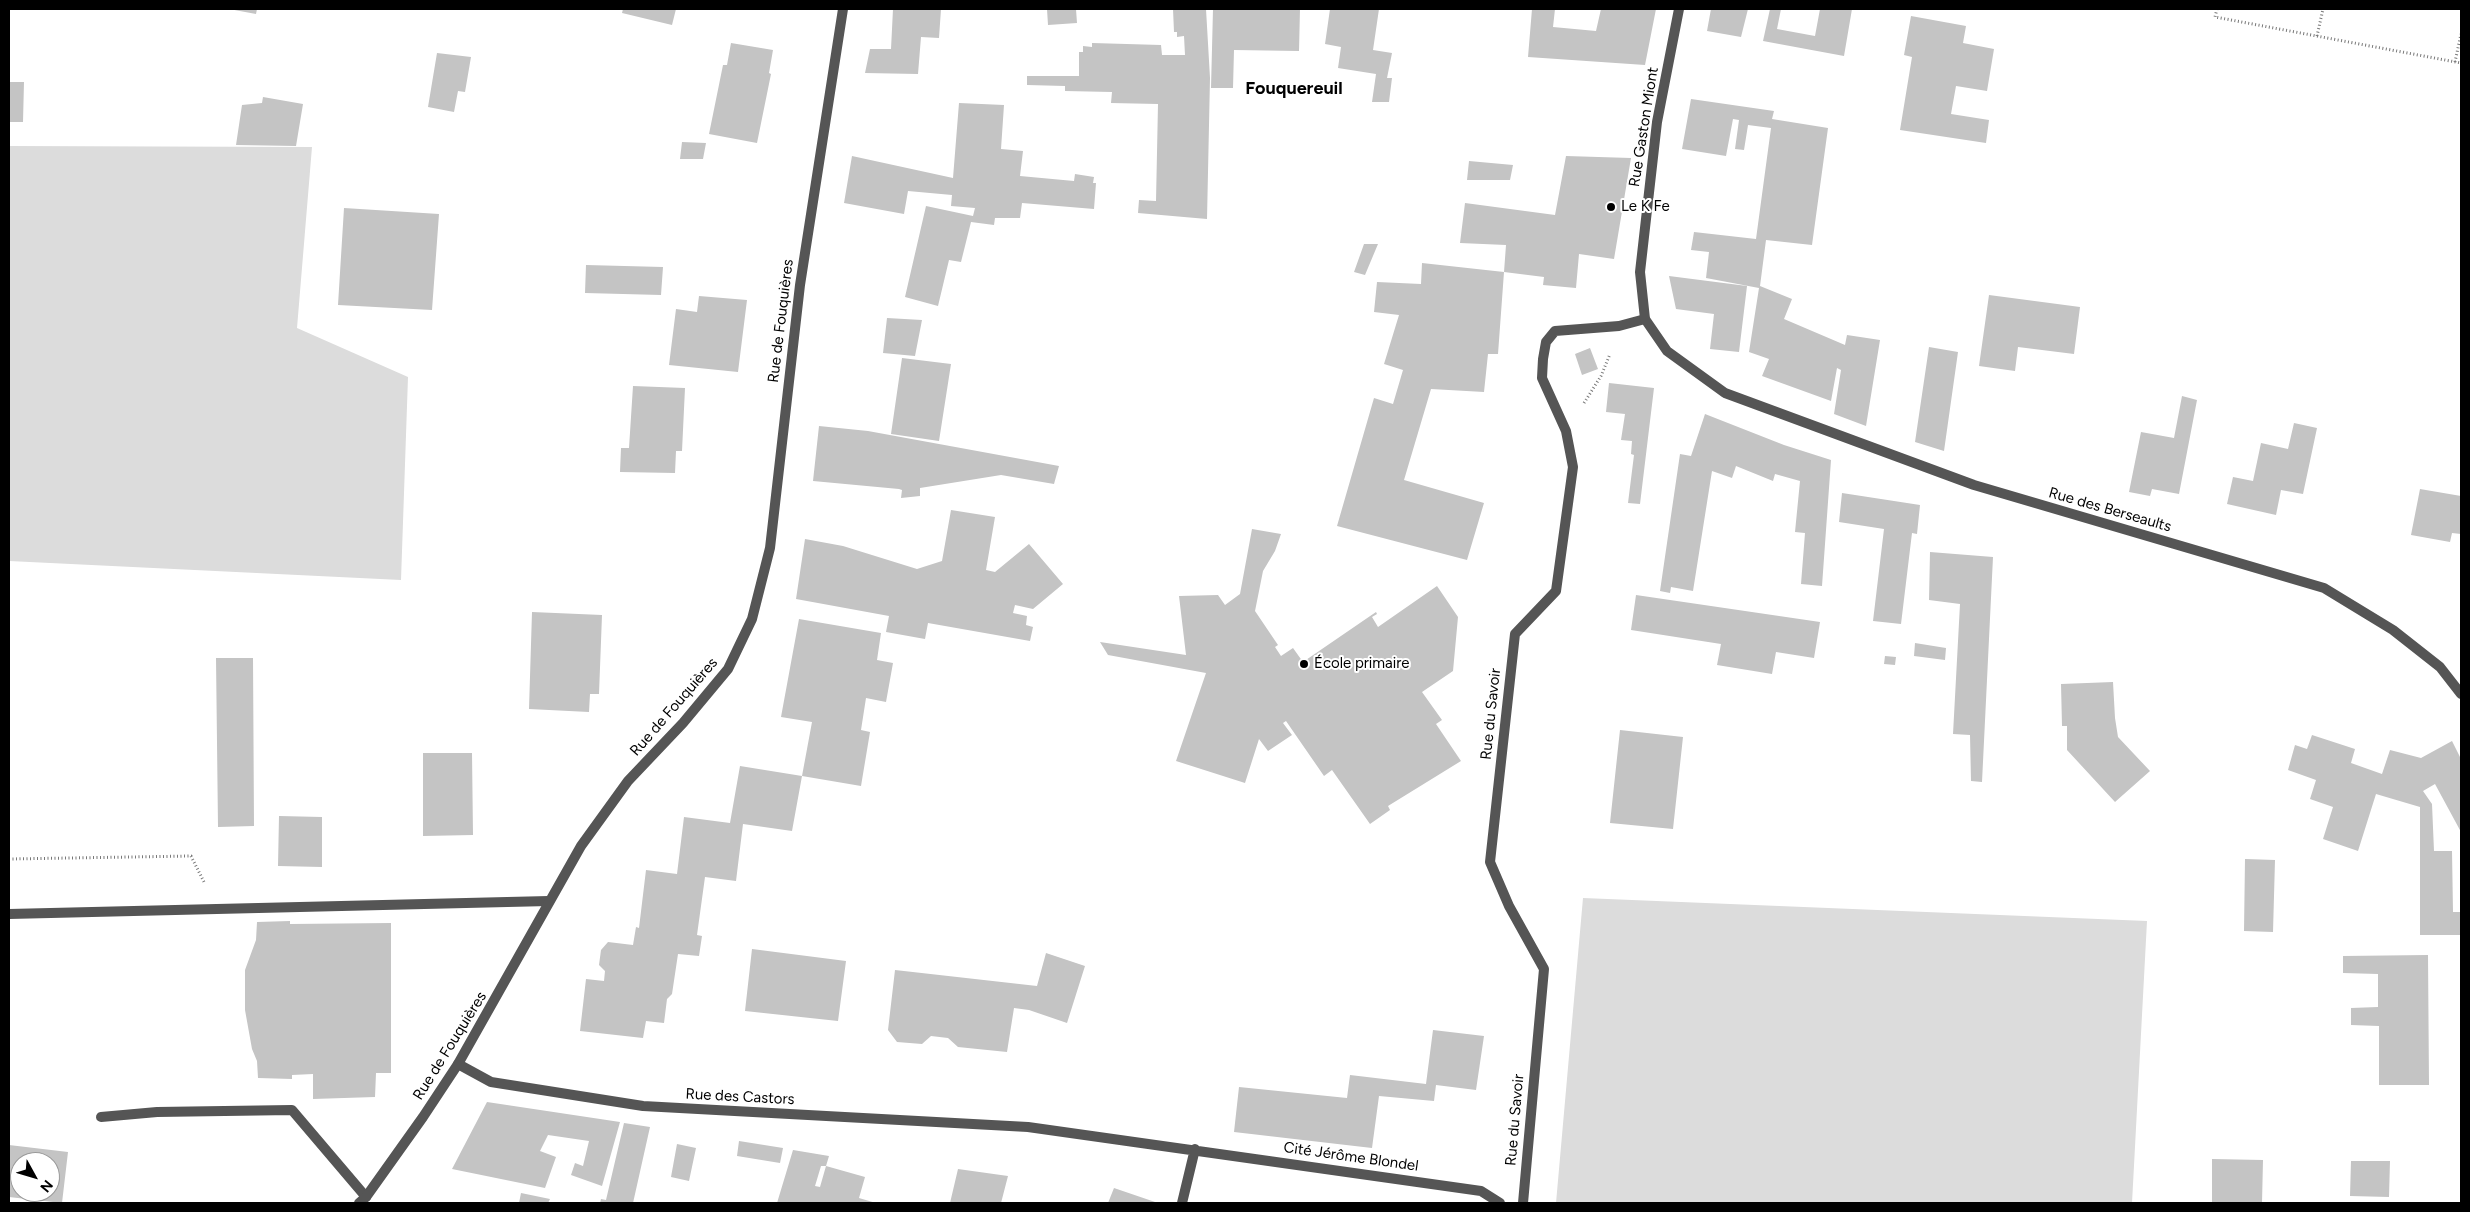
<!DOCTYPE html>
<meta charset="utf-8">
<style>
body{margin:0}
#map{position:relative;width:2470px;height:1212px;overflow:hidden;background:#fff;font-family:Figtree,sans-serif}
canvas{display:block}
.frame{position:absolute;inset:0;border:10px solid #000;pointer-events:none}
.north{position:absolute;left:10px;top:1152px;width:50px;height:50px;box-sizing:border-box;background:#fff;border:1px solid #999;border-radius:50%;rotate:129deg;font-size:14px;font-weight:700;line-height:20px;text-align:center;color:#000}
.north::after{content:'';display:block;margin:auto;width:18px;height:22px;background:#000;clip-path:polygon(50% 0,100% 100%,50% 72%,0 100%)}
</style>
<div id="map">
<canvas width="2470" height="1212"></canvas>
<div class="frame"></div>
<div class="north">N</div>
</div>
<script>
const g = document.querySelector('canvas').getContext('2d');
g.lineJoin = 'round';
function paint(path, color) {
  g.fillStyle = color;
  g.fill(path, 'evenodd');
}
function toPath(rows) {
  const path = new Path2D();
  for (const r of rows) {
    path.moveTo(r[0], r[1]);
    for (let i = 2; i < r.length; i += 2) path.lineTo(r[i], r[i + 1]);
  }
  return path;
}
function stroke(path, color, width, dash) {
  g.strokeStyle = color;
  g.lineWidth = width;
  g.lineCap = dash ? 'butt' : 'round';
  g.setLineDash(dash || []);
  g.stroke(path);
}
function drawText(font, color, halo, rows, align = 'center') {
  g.font = font + ' Figtree,sans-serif';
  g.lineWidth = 4;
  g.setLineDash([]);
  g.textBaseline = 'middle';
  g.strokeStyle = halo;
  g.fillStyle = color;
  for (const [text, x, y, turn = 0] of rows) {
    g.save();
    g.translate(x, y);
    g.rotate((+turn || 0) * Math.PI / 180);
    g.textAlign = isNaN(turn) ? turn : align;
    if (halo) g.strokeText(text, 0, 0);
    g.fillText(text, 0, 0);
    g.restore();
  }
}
const green = toPath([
 [9,146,312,147,297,328,408,377,401,580,9,561],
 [1583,898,2147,921,2132,1203,1556,1203]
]);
const building = toPath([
 [229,9,257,9,256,14],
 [623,9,676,9,672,25,622,13],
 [893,9,941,9,939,38,921,37,918,74,865,73,870,49,891,49],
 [1047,9,1076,9,1077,23,1048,25],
 [1173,9,1206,9,1210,78,1207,219,1138,213,1139,200,1156,201,1158,104,1111,103,1112,92,1065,91,1065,86,1027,85,1027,76,1079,76,1079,52,1083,52,1083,46,1092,47,1092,43,1161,45,1162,55,1185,55,1184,36,1177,37,1177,32,1174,32],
 [1213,9,1300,9,1299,51,1234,50,1233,88,1211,88],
 [1330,9,1379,9,1373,50,1392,53,1387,78,1392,78,1389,102,1372,102,1376,74,1338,68,1341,47,1325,44],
 [1532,9,1555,9,1553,27,1596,31,1601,9,1656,9,1645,65,1528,57],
 [1711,9,1748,9,1741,37,1707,31],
 [1770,9,1781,9,1777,29,1815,36,1820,9,1852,9,1844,56,1763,41],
 [1911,16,1966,26,1963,43,1994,49,1987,91,1956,86,1951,114,1989,120,1986,143,1900,130,1912,57,1904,55],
 [731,43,773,50,769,73,771,74,757,143,709,134,723,65,727,65],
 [437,53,471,57,465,92,458,91,454,112,428,107],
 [9,82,24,82,23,122,9,122],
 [263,97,303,104,296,146,236,145,242,105,262,103],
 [1691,99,1774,111,1772,119,1828,128,1812,245,1766,240,1760,286,1792,299,1784,319,1845,345,1847,335,1880,340,1866,426,1834,414,1841,370,1837,368,1831,401,1762,376,1769,359,1749,352,1759,288,1706,278,1709,252,1691,250,1694,232,1756,239,1771,128,1748,125,1744,150,1735,149,1739,120,1733,119,1726,156,1682,149],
 [959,103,1004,105,1001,149,1023,151,1020,176,1074,181,1075,174,1094,177,1093,183,1096,183,1094,209,1022,203,1020,218,995,218,994,225,971,222,961,262,949,260,938,306,905,297,926,206,973,216,975,208,951,206,952,195,908,191,904,214,844,203,852,156,953,178],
 [682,142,706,143,703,159,680,159],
 [1566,156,1631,158,1614,259,1579,254,1576,288,1543,285,1544,277,1504,272,1506,245,1460,243,1465,203,1555,215],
 [1469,161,1513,165,1510,180,1467,180],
 [344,208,439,214,432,310,338,305],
 [1364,244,1378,244,1365,275,1354,272],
 [1422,263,1504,272,1498,354,1488,354,1484,392,1431,389,1404,480,1484,503,1467,560,1337,526,1374,398,1393,404,1403,370,1384,364,1399,315,1374,312,1377,282,1421,284],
 [586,265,663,267,661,295,585,293],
 [1669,276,1747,286,1739,352,1710,349,1714,314,1676,309],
 [1989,295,2080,307,2074,354,2018,347,2015,371,1979,366],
 [699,296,747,300,738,372,669,365,676,309,697,312],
 [887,318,922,320,915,356,883,353],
 [1929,347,1958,352,1944,451,1915,442],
 [1590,348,1598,369,1582,375,1575,354],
 [902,358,951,364,939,441,891,434],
 [1609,383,1654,388,1640,504,1628,503,1634,455,1631,454,1632,441,1621,440,1625,414,1606,412],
 [633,386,685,388,682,451,676,451,675,473,620,472,621,448,629,448],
 [2182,396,2197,400,2179,494,2152,489,2150,496,2129,492,2141,432,2174,438],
 [1705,414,1784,445,1831,460,1822,586,1801,584,1805,533,1795,532,1800,481,1775,474,1773,481,1736,466,1732,478,1712,471,1693,591,1671,587,1670,593,1660,591,1680,454,1691,456],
 [2294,423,2317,428,2303,494,2281,490,2276,515,2227,504,2233,477,2253,481,2261,443,2288,449],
 [819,426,868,431,1059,466,1054,484,1001,475,920,488,920,496,901,498,902,490,899,489,813,481],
 [2420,489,2461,496,2461,534,2452,533,2450,542,2411,535],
 [1842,493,1920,505,1917,534,1912,533,1901,624,1873,621,1884,529,1839,522],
 [951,510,995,517,986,570,995,572,1029,544,1063,584,1033,609,1015,605,1013,613,1027,616,1026,625,1033,627,1030,641,928,623,925,639,886,632,889,616,796,599,805,539,843,546,917,569,942,561],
 [1252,529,1281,534,1275,551,1263,571,1255,611,1278,645,1275,647,1281,656,1293,648,1303,662,1376,612,1377,614,1372,617,1378,627,1437,586,1458,617,1453,671,1422,692,1442,720,1436,724,1461,761,1388,806,1390,810,1370,824,1332,770,1324,776,1286,721,1283,723,1292,735,1268,751,1259,739,1245,783,1176,761,1206,673,1108,655,1100,642,1186,655,1179,596,1218,595,1225,605,1240,594],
 [1930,552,1993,557,1982,782,1971,781,1970,735,1953,734,1960,604,1929,600],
 [1636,595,1820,622,1814,658,1776,652,1772,674,1717,665,1721,644,1631,630],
 [532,612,602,615,599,694,590,694,589,712,529,709],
 [799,619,881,633,877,660,893,663,886,702,866,698,861,730,870,732,861,786,802,776,812,722,781,717],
 [1915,643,1946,648,1945,660,1914,656],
 [1885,656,1896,657,1895,665,1884,664],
 [216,658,253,658,254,826,218,827],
 [2113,682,2115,718,2118,737,2150,771,2115,802,2067,750,2067,726,2062,726,2061,684],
 [1620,730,1683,737,1673,829,1610,823],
 [2312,735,2355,749,2351,763,2382,774,2390,750,2421,758,2452,741,2461,759,2461,832,2435,784,2423,791,2432,804,2434,851,2452,851,2453,912,2461,912,2461,935,2420,935,2420,807,2376,794,2358,851,2323,839,2333,807,2310,799,2316,780,2288,770,2295,745,2307,749],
 [423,753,472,753,473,835,423,836],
 [740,766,802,776,792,831,743,824,736,881,705,877,697,935,702,936,699,956,678,954,672,994,667,999,664,1023,646,1021,643,1038,580,1031,586,979,604,981,605,971,599,965,601,950,608,942,633,945,636,927,639,928,646,870,677,874,684,817,730,823],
 [279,816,322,817,322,867,278,866],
 [2245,859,2275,860,2273,932,2244,931],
 [290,921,290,924,391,923,391,1073,376,1073,375,1097,313,1099,313,1074,292,1075,292,1079,258,1078,257,1061,252,1049,245,1010,245,970,256,940,257,922],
 [752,949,846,961,838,1021,745,1011],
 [1046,953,1085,966,1067,1023,1029,1010,1014,1008,1007,1052,958,1047,948,1038,931,1036,922,1044,897,1042,888,1030,895,970,1037,986],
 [2428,955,2429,1085,2379,1085,2379,1026,2351,1025,2351,1008,2378,1007,2378,974,2343,973,2343,956],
 [1433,1030,1484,1036,1476,1090,1436,1085,1434,1101,1379,1096,1372,1148,1234,1132,1239,1087,1347,1098,1350,1075,1426,1084],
 [487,1102,620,1122,602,1186,571,1175,575,1163,583,1166,589,1141,548,1135,540,1151,556,1157,545,1188,452,1169],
 [624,1123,650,1127,633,1203,600,1203,601,1199,606,1200],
 [739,1141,783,1148,780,1163,737,1156],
 [677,1144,696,1148,689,1181,671,1177],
 [9,1145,68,1152,62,1203,9,1197],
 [20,1162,50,1162,50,1192,20,1192],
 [793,1150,829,1156,826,1166,821,1166,815,1186,820,1187,826,1166,865,1177,859,1198,876,1203,777,1203],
 [2212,1159,2263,1160,2262,1203,2212,1203],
 [2351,1161,2390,1161,2389,1197,2350,1196],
 [958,1169,1008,1176,1001,1203,950,1203],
 [1114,1188,1158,1203,1108,1203],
 [521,1193,550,1199,548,1203,519,1203]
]);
const path = toPath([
 [2217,9,2215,17,2461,63],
 [2317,36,2323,9],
 [2455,62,2461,34],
 [1584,403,1601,376,1610,354],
 [9,859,191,856,204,882]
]);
const service = toPath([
 [9,914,549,901],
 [101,1117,157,1112,292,1110,366,1197]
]);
const minor = toPath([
 [458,1064,491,1082,643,1106,1028,1127,1481,1191,1500,1203],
 [1182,1203,1195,1149],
 [1523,1203,1544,969,1509,906,1490,862,1515,634,1556,591,1573,467,1566,431,1542,378,1543,359,1546,342,1555,331,1619,326,1645,319]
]);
const tertiary = toPath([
 [1679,9,1657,122,1640,272,1645,319,1667,351,1725,393,1974,485,2324,588,2393,630,2440,667,2461,694],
 [359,1203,366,1197,423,1117,458,1064,581,846,628,781,683,723,728,669,752,619,770,548,800,285,843,9]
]);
const markers = [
 [1611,207,5,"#000"],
 [1304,664,5,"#000"]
];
const streetNames = [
 ["Rue Gaston Miont",1644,127,-81],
 ["Rue de Fouquières",781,321,-83],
 ["Rue des Berseaults",2110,510,16],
 ["Rue de Fouquières",674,707,-49],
 ["Rue du Savoir",1491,714,-84],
 ["Rue de Fouquières",450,1046,-58],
 ["Rue des Castors",740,1097,3],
 ["Rue du Savoir",1515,1120,-85],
 ["Cité Jérôme Blondel",1351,1157,8]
];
const poiNames = [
 ["Le K Fe",1621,207],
 ["École primaire",1314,664]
];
const quarterNames = [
 ["Fouquereuil",1294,89]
];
paint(green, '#dcdcdc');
paint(building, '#c4c4c4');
stroke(path, '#777', 3, [1, 2.5]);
stroke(service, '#555', 10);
stroke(minor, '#555', 10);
stroke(tertiary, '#555', 10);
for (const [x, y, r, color] of markers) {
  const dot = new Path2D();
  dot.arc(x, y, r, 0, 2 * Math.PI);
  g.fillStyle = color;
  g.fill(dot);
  stroke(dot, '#fff', 2);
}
drawText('15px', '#000', '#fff', streetNames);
drawText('15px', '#000', '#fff', poiNames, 'left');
drawText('bold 18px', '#000', '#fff', quarterNames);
</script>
